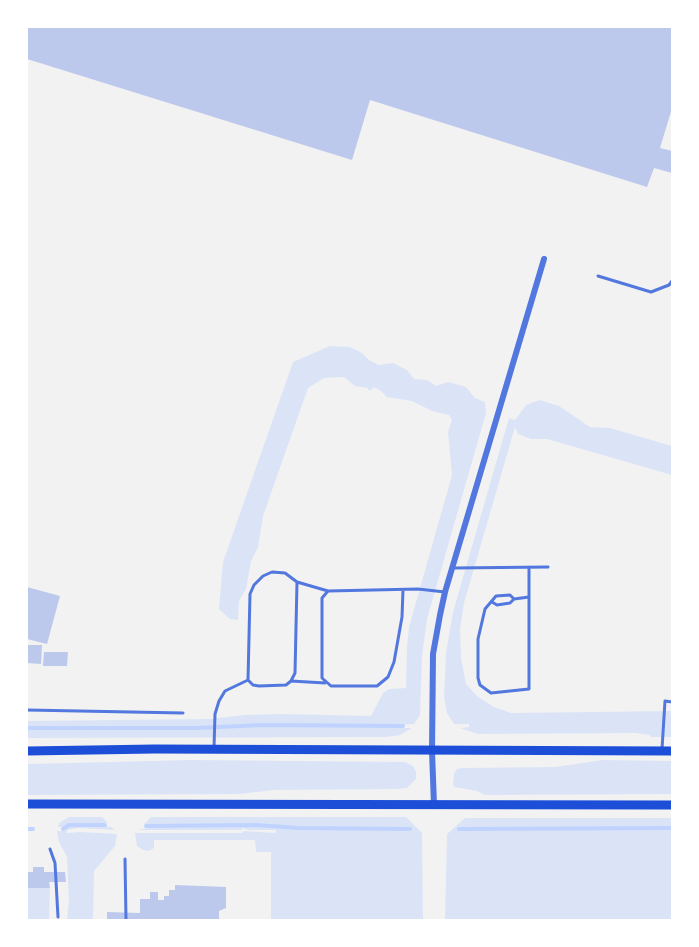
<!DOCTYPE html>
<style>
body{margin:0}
#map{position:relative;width:699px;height:947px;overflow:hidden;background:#f2f2f2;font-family:Inter,sans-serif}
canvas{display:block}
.frame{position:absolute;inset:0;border:28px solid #fff;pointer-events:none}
</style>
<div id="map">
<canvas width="699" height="947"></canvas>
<div class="frame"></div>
</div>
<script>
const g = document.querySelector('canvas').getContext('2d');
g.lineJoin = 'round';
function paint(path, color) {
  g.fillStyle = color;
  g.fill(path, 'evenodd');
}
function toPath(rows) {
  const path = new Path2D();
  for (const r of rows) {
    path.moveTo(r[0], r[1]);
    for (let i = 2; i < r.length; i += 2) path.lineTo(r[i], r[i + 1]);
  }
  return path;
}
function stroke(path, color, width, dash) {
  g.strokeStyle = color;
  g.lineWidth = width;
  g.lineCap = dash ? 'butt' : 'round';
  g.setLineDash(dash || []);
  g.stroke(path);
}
const green = toPath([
 [330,346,350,347,362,353,369,360,379,365,393,363,407,370,414,379,427,380,436,386,448,382,466,387,475,398,485,402,486,413,427,619,422,656,420,715,414,724,399,725,400,728,412,728,400,735,386,737,27,738,27,721,210,719,244,715,281,714,371,716,383,693,389,689,406,688,407,647,409,627,452,475,448,432,452,420,449,415,432,411,412,401,387,397,381,391,374,387,370,391,367,388,355,386,344,377,324,378,308,388,263,516,258,547,251,561,246,589,239,601,238,620,230,619,219,609,223,562,293,362],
 [540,400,559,406,590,427,610,428,672,446,672,475,547,439,531,439,518,434,515,427,464,603,460,629,461,658,466,684,478,697,494,707,511,713,672,711,672,737,651,737,650,735,636,733,478,734,460,728,469,727,469,724,454,724,447,713,444,697,446,653,453,612,509,418,515,420,526,405],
 [191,760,405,762,413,766,416,772,416,779,407,788,398,789,274,790,239,794,27,795,27,764],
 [603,760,672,761,672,794,485,795,477,791,454,787,453,784,454,773,457,769,462,768,555,767],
 [69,817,102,817,108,823,102,823,102,826,111,827,115,830,78,828,67,830,67,833,80,832,117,834,115,846,94,871,93,920,67,920,69,901,67,857,59,842,57,831,65,831,65,827,58,827,59,823],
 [151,817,406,817,422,833,423,920,271,920,271,852,256,852,255,840,154,840,154,848,149,851,143,850,137,846,135,833,242,833,244,831,275,833,276,830,248,830,243,828,241,830,138,830,151,827,151,824,144,824],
 [465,818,672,818,672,920,445,920,447,834],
 [27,888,50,888,49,920,27,920]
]);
const stream = toPath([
 [27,728,197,728,262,725,403,726],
 [146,826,256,825,298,828,410,829],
 [27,829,33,829],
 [63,829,69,825,105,825],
 [459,829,672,828]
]);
const building = toPath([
 [27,27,672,27,672,108,660,148,672,151,672,173,654,168,647,187,370,100,352,160,27,59],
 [27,587,60,596,47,644,27,639],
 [27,645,42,645,41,664,27,663],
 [44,652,68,652,67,666,43,666],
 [33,867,44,867,44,872,65,872,66,882,49,882,50,888,27,888,27,872,33,872],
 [175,885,226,887,226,908,219,911,219,920,107,920,107,912,140,913,140,899,150,899,150,892,158,892,158,900,164,900,164,896,169,896,169,890,175,890]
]);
const service = toPath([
 [598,276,651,292,669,285,672,281],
 [453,568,548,567],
 [297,582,328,591],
 [403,590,402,617,394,662,388,677,377,686,331,686,322,678,322,598,328,591,418,589,445,592],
 [514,599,510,595,496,596,485,609,478,639,478,678,480,685,491,693,529,689,529,567],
 [492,602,497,605,510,603,514,599,529,597],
 [291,681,325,683],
 [27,710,183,713],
 [214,748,215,714,219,701,225,691,248,680,250,594,254,585,263,576,272,572,285,573,297,582,295,673,291,681,286,685,259,686,253,685,248,680],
 [662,749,665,701,672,702],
 [50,849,55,863,58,917],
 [125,859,126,920]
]);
const minor = toPath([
 [434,805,432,751,433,654,440,615,445,592,544,259]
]);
const primary = toPath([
 [27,751,155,749,672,751],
 [27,804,672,805]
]);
paint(green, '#dbe4f7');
stroke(stream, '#bfd3fe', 4);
paint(building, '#bdc9ec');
stroke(service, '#5277de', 3);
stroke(minor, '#5277de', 6);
stroke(primary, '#1d4ed8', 9);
</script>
